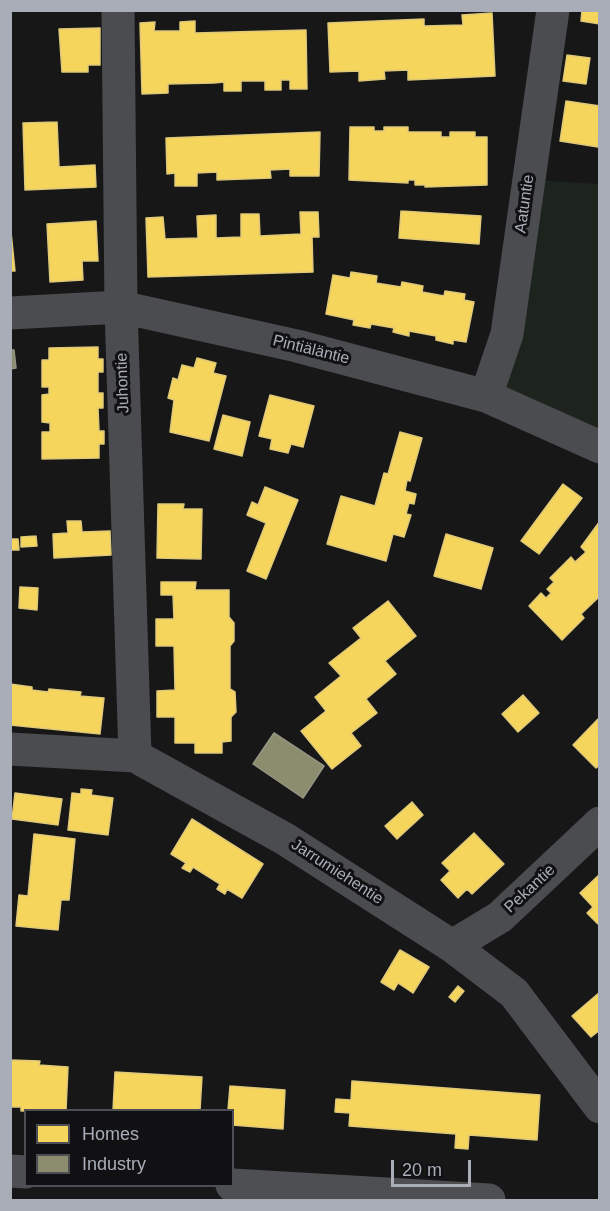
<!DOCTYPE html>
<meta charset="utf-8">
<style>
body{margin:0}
#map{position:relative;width:610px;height:1211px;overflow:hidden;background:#171717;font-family:Arial,sans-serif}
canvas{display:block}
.frame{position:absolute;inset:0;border:12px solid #a8adb8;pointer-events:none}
.legend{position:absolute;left:24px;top:1109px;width:210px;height:78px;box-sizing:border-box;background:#111113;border:2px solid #4d4f55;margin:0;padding:8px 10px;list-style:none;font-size:18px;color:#a8adb8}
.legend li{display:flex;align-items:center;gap:12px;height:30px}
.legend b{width:30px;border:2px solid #4d4f55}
.scale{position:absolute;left:391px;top:1160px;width:80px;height:27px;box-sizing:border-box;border:3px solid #a8adb8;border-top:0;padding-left:8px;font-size:18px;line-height:21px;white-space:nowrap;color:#a8adb8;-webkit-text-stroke:4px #111113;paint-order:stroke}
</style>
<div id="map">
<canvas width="610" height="1211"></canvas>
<div class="frame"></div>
<ul class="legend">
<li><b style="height:16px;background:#f6d55c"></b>Homes</li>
<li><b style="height:16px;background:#8c8c6e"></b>Industry</li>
</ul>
<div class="scale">20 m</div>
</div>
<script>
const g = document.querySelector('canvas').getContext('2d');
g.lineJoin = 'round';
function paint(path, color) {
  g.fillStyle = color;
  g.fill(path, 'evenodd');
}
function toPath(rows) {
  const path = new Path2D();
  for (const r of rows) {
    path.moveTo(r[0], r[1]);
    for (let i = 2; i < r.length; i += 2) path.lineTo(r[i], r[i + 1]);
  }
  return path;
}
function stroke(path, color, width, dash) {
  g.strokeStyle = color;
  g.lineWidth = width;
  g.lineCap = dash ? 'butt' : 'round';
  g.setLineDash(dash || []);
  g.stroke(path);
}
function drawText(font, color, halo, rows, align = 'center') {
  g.font = font + ' Arial,sans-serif';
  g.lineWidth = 6;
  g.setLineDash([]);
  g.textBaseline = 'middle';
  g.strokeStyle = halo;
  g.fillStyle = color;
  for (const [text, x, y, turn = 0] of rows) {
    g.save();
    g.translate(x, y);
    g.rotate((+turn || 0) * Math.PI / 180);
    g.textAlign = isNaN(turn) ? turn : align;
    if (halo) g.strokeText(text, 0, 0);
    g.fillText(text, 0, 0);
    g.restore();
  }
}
const green = toPath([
 [534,180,599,184,599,436,497,390]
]);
const homes = toPath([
 [582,10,600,10,600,24,581,21,582,10],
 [492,13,495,76,408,80,408,70,384,71,385,79,359,81,359,71,330,72,328,23,424,19,424,26,463,25,462,15,492,13],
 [195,21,195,33,306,30,307,89,290,89,290,80,281,80,281,90,265,90,265,81,241,81,241,91,224,91,224,82,214,83,168,84,168,93,142,94,140,23,155,22,154,31,180,31,180,22,195,21],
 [100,28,100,65,88,65,88,72,62,72,59,29,100,28],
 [567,55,590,58,586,84,563,81,567,55],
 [566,101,600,106,598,147,560,141,566,101],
 [57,122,59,167,95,165,96,187,25,190,23,123,57,122],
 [350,127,374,127,374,131,384,131,384,127,408,127,408,132,441,132,441,137,450,137,450,132,475,132,475,137,487,137,487,185,425,187,425,185,415,185,415,180,408,180,408,183,349,180,350,127],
 [320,132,319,176,290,176,290,169,270,170,271,178,217,180,217,172,197,173,197,186,175,186,175,173,167,174,166,138,320,132],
 [401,211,481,216,479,244,399,238,401,211],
 [300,212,318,212,319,237,312,237,313,272,148,277,146,218,163,217,165,239,198,238,197,216,216,215,216,238,241,237,241,214,259,214,260,236,301,234,300,212],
 [96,221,98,261,82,261,83,280,50,282,47,224,96,221],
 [10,222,15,271,10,271,10,222],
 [351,272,377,276,376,283,401,287,402,282,423,286,422,292,444,296,445,291,465,294,464,300,474,302,466,342,453,340,453,344,436,340,436,336,409,331,409,336,393,332,394,328,371,324,370,328,353,325,354,320,326,314,333,275,350,278,351,272],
 [98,347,98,359,103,359,103,372,98,372,98,393,103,393,103,408,98,408,99,431,104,431,104,444,99,444,99,458,42,459,42,432,50,432,50,423,42,422,42,395,49,394,49,387,42,387,42,360,49,360,49,348,98,347],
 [197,358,216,363,213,373,226,376,209,441,170,432,174,400,168,398,173,378,178,380,182,365,194,368,197,358],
 [270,395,314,406,303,447,291,444,288,453,270,449,272,439,259,436,270,395],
 [223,415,250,422,242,456,214,449,223,415],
 [400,432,422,438,410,481,407,480,405,491,416,494,414,504,409,503,406,514,411,515,404,537,393,534,386,561,327,544,341,496,375,506,384,473,388,474,400,432],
 [563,484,582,498,539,554,521,541,563,484],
 [265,487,298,500,266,579,247,571,266,523,247,515,252,502,258,505,265,487],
 [158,504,184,504,183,509,202,509,201,559,157,558,158,504],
 [67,521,81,521,82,532,110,531,111,555,54,558,53,534,68,533,67,521],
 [600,521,600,596,581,614,584,618,562,640,529,606,541,593,546,598,551,593,547,589,554,582,550,578,571,557,575,562,586,552,581,547,600,521],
 [446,534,493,548,481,589,434,576,446,534],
 [36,536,37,546,21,547,21,537,36,536],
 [10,539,18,539,19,550,10,550,10,539],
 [161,582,196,582,195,590,229,590,229,617,234,623,234,641,230,646,230,689,235,692,236,712,231,717,231,741,222,742,222,753,195,753,195,743,175,743,175,717,157,717,157,691,175,690,174,646,156,646,156,619,174,619,173,595,161,595,161,582],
 [20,587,38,588,37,610,19,608,20,587],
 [388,601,416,636,385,661,396,674,366,699,377,713,351,733,361,746,332,769,301,731,326,711,315,697,341,676,329,663,361,638,353,628,388,601],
 [10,684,32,687,32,690,48,692,49,689,81,692,80,696,104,698,100,734,10,725,10,684],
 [523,695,539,713,518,732,502,714,523,695],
 [598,719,600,765,596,768,573,745,598,719],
 [81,789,92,790,91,795,113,798,108,835,68,830,72,793,81,794,81,789],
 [15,793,62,799,58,825,12,819,15,793],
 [412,802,423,815,397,839,385,826,412,802],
 [192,819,263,864,242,898,227,889,225,894,217,889,220,884,193,867,190,872,182,868,186,863,171,854,192,819],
 [474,833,504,864,472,894,467,889,458,898,441,880,450,871,442,863,474,833],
 [34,834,75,839,69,900,61,900,58,930,16,926,19,895,28,896,34,834],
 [600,874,600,926,587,913,593,907,580,893,600,874],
 [400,950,429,967,413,993,398,983,394,990,381,982,400,950],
 [458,986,464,991,455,1002,449,997,458,986],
 [600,992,600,1030,591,1037,572,1016,600,992],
 [10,1060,40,1061,39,1065,68,1067,66,1110,21,1111,21,1107,11,1107,10,1111,10,1060],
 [115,1072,202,1077,200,1110,113,1110,115,1072],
 [352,1081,540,1095,537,1140,469,1135,468,1149,455,1148,456,1134,349,1126,350,1113,335,1112,336,1099,351,1100,352,1081],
 [230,1086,285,1090,283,1129,232,1125,232,1110,228,1110,230,1086]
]);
const industry = toPath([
 [10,350,14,350,16,368,10,369,10,350],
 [274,733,324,766,303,798,253,764,274,733]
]);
const minor = toPath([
 [118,10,121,307,135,756],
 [10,313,121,307,297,346,486,396,600,447],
 [486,396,507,334,553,10],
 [10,749,135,756,285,839,452,946,514,993,600,1107],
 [452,946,500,917,600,823]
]);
const major = toPath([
 [10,1171,26,1172],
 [232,1185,489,1200]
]);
const streetNames = [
 ["Aatuntie",525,204,-82],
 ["Pintiäläntie",311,350,14],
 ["Juhontie",123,383,-92],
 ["Jarrumiehentie",337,872,33],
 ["Pekantie",530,889,-43]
];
paint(green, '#1d241e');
paint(homes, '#f6d55c');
stroke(homes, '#dfc978', 1.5);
paint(industry, '#8c8c6e');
stroke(industry, '#949684', 1.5);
stroke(minor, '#4b4c50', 33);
stroke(major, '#4d4f52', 33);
drawText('16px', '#a8adb8', '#111113', streetNames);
</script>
